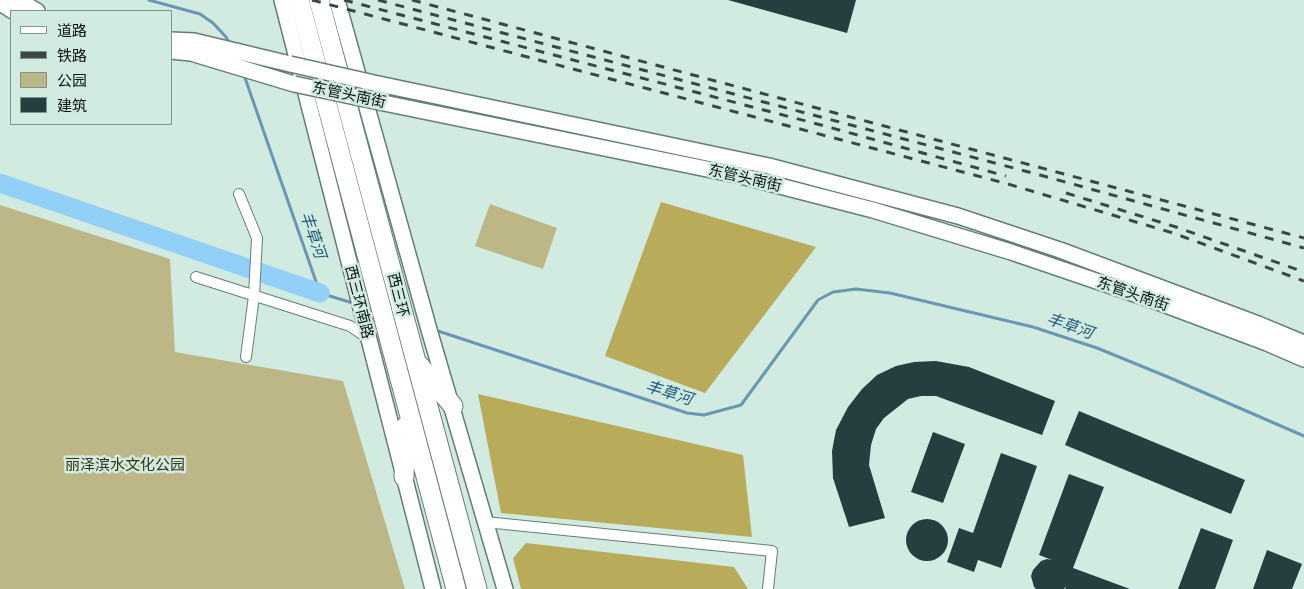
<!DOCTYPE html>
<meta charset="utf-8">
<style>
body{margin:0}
#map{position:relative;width:1304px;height:589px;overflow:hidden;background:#d1ebe0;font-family:"Asap Condensed","Noto Sans SC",sans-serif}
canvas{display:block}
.legend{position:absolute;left:10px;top:10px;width:162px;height:115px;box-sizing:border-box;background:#d1ebe0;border:1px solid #81958d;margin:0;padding:6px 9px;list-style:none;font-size:15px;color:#0a1310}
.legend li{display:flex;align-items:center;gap:10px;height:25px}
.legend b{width:25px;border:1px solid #81958d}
</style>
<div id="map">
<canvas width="1304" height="589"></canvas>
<ul class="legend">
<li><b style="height:6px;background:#fff"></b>道路</li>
<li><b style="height:6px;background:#3a4843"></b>铁路</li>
<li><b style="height:14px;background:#bdb687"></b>公园</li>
<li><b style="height:14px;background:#253e40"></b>建筑</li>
</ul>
</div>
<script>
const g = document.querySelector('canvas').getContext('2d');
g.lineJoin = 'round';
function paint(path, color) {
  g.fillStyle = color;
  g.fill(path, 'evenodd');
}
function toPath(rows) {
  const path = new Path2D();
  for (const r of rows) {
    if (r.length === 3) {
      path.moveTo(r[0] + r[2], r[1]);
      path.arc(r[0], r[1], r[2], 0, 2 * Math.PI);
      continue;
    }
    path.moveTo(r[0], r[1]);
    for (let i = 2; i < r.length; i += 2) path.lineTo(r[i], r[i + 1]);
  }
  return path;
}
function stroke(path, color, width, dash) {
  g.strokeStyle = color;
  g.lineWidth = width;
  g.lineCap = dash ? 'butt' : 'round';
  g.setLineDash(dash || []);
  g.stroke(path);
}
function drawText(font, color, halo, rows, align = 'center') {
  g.font = font + ' "Asap Condensed","Noto Sans SC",sans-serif';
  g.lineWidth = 5;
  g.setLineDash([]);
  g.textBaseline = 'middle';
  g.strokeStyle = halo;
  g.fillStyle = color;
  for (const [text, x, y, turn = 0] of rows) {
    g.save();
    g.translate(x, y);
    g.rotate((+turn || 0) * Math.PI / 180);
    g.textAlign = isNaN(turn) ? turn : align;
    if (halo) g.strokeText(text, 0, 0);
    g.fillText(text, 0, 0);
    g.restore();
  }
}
const green = toPath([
 [490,204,557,228,543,269,475,246],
 [0,205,170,259,175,352,343,381,405,589,0,589]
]);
const forest = toPath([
 [661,202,816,247,705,393,605,356],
 [478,394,743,455,752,537,501,513],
 [526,543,734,567,748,589,521,589,513,558]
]);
const stream = toPath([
 [149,0,200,14,213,23,226,37,230,44],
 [244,75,320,293,356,304],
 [435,330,687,413,704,415,741,405,818,300,833,292,856,289,890,293,1033,327,1097,348,1168,377,1304,436]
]);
const river = toPath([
 [0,183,320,293]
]);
const building = toPath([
 [728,0,856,0,847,33],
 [936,361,969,367,1055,401,1042,435,936,396,921,396,908,399,884,418,876,429,871,445,869,465,885,518,849,527,833,478,832,451,836,430,848,407,862,389,877,375,896,366,914,362],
 [1079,411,1245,480,1231,514,1065,445],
 [933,432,965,444,943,503,911,492],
 [1001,453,1037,466,1001,568,978,560,974,572,947,562,959,528,973,533],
 [1069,474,1104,487,1073,568,1130,589,1065,589,1066,586,1064,589,1036,589,1034,587,1031,576,1033,570,1041,561,1047,559,1052,560,1039,555],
 [927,540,21],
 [1201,528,1233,540,1215,589,1178,589],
 [1267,550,1302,564,1292,589,1253,589]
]);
const street = toPath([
 [239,194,257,238,254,296,246,357],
 [196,277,350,326,368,338],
 [485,522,772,551,768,589]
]);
const secondary = toPath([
 [18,0,37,11],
 [282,0,433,589],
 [337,0,430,333,505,589],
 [0,3,13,11],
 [171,40,194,41,290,64],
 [171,51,191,53,294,84],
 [374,83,769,166,958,216,1060,250,1258,324,1304,343],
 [379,102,741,176,873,210,1011,252,1155,301,1267,343,1304,359]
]);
const highway = toPath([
 [299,0,456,589],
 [319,0,477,589],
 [420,366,453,406],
 [404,477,406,426]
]);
const rail = toPath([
 [312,0,1008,184,1173,233,1304,281],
 [344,0,821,125,1006,176],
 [378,0,1040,175,1304,248],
 [412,0,1304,238],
 [1066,193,1176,227,1304,272]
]);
const secondaryBridge = toPath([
 [290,64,374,83],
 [294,84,379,102]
]);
const streetNames = [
 ["东管头南街",349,95,12],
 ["东管头南街",745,178,13],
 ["东管头南街",1133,294,19],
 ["西三环",398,295,76],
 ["西三环南路",359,302,76]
];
const parkNames = [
 ["丽泽滨水文化公园",125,465]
];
const waterNames = [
 ["丰草河",313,235,71],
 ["丰草河",1070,326,19],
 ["丰草河",669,393,17]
];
paint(green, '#bdb687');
paint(forest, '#b8ab5a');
stroke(stream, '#6a97b2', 3);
stroke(river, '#93d0f7', 19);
paint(building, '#253e40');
stroke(street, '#667d74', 12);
stroke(secondary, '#667d74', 18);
stroke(highway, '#667d74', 21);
stroke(street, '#fff', 10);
stroke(secondary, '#fff', 15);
stroke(highway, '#fff', 19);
stroke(rail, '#3a4843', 3, [9, 9]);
stroke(secondaryBridge, '#667d74', 18, []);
stroke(secondaryBridge, '#fff', 15);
drawText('15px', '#0a1310', '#d1ebe0', streetNames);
drawText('15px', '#37310d', '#d1ebe0', parkNames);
drawText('italic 16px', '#1e5a7a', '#d1ebe0', waterNames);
</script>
